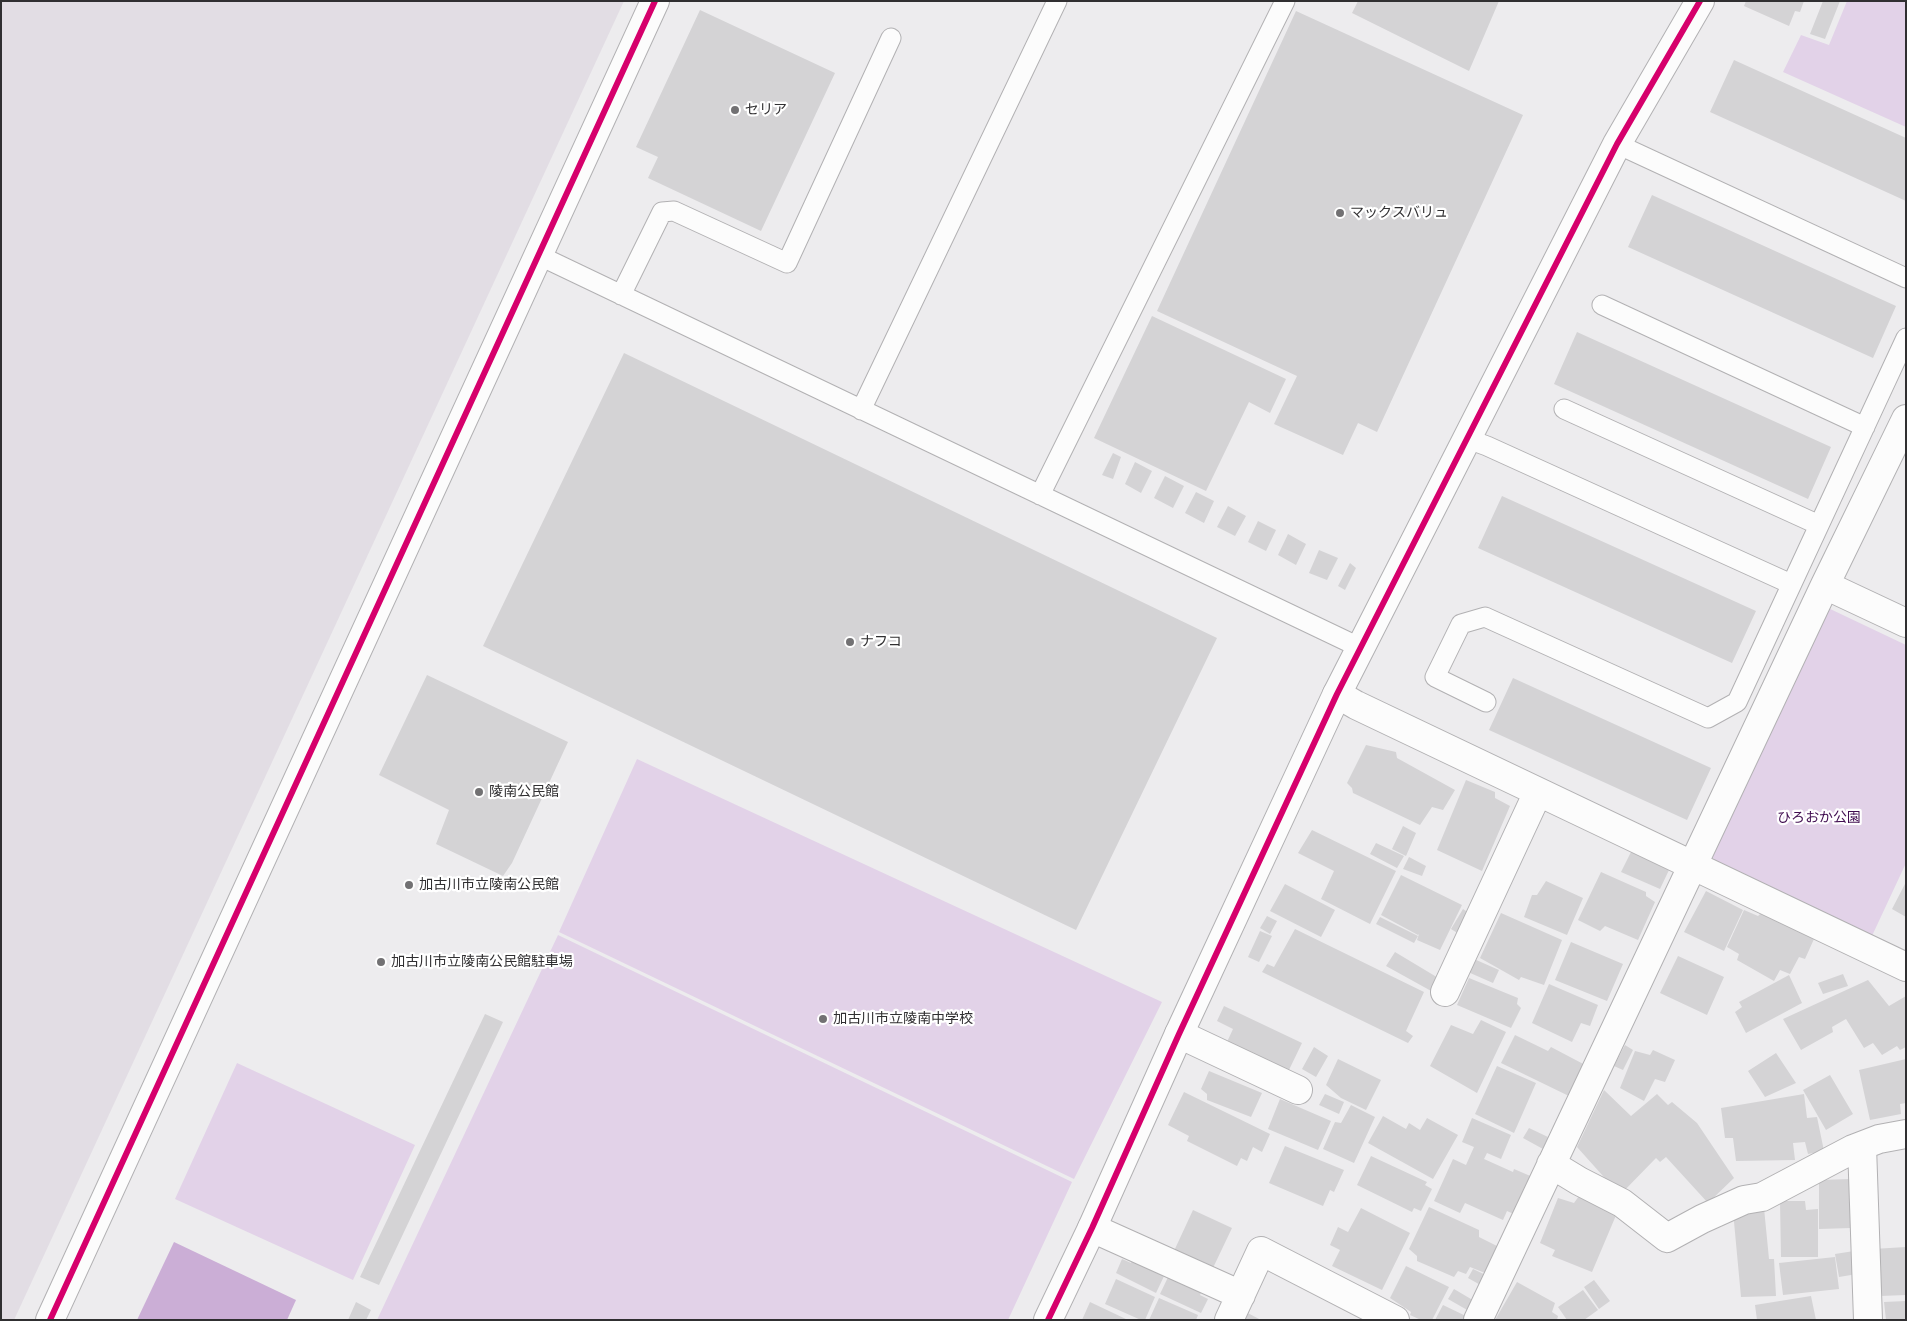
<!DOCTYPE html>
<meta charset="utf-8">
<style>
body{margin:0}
#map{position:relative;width:1907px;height:1321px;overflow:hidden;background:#edecee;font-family:Mulish,sans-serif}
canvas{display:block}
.frame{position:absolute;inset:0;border:2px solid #302f31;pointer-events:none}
</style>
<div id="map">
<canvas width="1907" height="1321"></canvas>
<div class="frame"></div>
</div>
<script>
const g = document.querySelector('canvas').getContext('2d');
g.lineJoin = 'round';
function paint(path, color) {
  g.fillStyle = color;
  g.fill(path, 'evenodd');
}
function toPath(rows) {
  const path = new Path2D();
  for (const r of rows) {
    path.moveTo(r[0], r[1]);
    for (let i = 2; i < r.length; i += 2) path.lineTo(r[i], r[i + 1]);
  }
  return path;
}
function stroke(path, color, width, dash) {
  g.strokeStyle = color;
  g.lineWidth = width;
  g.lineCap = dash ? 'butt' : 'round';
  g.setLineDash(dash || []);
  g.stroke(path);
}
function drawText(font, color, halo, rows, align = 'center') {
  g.font = font + ' Mulish,"Noto Sans JP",sans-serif';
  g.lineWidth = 4.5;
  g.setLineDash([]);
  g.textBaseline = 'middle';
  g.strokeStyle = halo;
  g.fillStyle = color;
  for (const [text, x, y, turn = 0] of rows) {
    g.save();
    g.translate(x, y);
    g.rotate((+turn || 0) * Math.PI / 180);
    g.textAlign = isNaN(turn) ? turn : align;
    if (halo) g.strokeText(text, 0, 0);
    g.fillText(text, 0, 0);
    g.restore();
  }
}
const built = toPath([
 [1,1,624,1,14,1320,1,1320]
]);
const green = toPath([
 [1847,1,1906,2,1906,127,1783,72,1801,35,1829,45],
 [1826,607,1906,645,1906,863,1871,938,1715,864,1710,847],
 [637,759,1162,1002,1074,1179,559,932],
 [558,935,1072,1182,1008,1320,377,1320],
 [237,1063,415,1145,353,1280,175,1199]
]);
const water = toPath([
 [174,1242,296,1300,287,1320,137,1320]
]);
const building = toPath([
 [1358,1,1499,1,1469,71,1352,13],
 [1746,1,1804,1,1800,12,1795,11,1789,26,1744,6],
 [1823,1,1840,1,1825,39,1810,34],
 [700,10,835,73,761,231,648,178,658,157,636,147],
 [1296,11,1523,115,1377,432,1358,423,1343,455,1274,424,1297,376,1157,311],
 [1734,60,1906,138,1906,201,1710,112],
 [1652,195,1896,306,1873,358,1628,247],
 [1152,316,1286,379,1270,413,1249,402,1206,491,1094,438],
 [1577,332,1831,447,1808,499,1554,384],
 [624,353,1217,638,1076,930,483,646],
 [1113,453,1121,457,1113,479,1102,475],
 [1135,462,1152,471,1141,493,1125,484],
 [1165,476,1184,486,1173,508,1154,498],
 [1196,492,1214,501,1204,523,1185,513],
 [1502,496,1756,611,1732,663,1478,548],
 [1228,506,1246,516,1235,536,1217,527],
 [1258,521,1276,530,1266,551,1248,542],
 [1288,534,1306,544,1296,565,1278,555],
 [1319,550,1338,558,1327,580,1309,573],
 [1350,563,1356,568,1345,590,1338,586],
 [427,675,568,742,512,863,503,876,436,844,449,810,379,775],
 [1513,678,1711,768,1687,820,1489,730],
 [1366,745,1396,752,1397,758,1455,790,1443,810,1432,807,1420,825,1353,793,1352,788,1347,783],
 [1466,780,1495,792,1495,798,1510,806,1482,871,1437,850],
 [1403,826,1416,833,1406,856,1392,849],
 [1312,830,1396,871,1370,924,1321,899,1334,871,1298,853],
 [1376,843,1404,856,1397,868,1370,854],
 [1631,852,1669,870,1660,889,1621,872],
 [1409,857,1426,866,1422,876,1403,869],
 [1601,872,1646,892,1646,896,1655,902,1638,940,1605,926,1600,931,1578,920],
 [1401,875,1462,905,1440,950,1417,940,1419,934,1418,935,1381,915],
 [1546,881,1583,898,1567,935,1524,917,1532,895,1537,895],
 [1906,882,1906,917,1892,909],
 [1285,884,1335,910,1321,937,1270,911],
 [1706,891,1743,910,1724,951,1684,932],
 [1463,909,1469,913,1459,934,1451,929],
 [1744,910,1758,916,1761,913,1814,939,1805,959,1799,957,1790,974,1780,970,1774,981,1737,960,1739,954,1727,947],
 [1501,913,1562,940,1544,985,1521,977,1519,980,1480,958],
 [1267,916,1277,921,1270,934,1260,928],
 [1380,917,1418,936,1414,943,1376,924],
 [1295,929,1424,992,1406,1031,1413,1036,1408,1043,1262,972,1267,964,1274,967],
 [1260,931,1272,936,1259,962,1248,957],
 [1571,942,1623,964,1607,1001,1555,980],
 [1395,952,1440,979,1433,992,1386,966],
 [1678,956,1724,977,1707,1015,1660,993],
 [1474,959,1499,970,1493,983,1468,972],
 [1843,974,1848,986,1823,994,1818,983],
 [1789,975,1802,1003,1746,1033,1735,1012,1742,1007,1739,1002],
 [1469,978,1518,998,1517,1004,1521,1008,1511,1028,1457,1005],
 [1868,980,1889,1006,1906,996,1906,1047,1900,1050,1897,1046,1882,1055,1873,1043,1864,1048,1846,1019,1832,1027,1833,1032,1801,1050,1783,1019],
 [1549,984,1598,1005,1590,1026,1581,1023,1572,1042,1532,1023],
 [1224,1006,1302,1043,1288,1072,1227,1042,1233,1029,1217,1021],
 [485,1014,503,1022,379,1285,360,1277],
 [1481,1020,1506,1032,1477,1093,1430,1066,1451,1025,1473,1034],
 [1515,1035,1548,1051,1551,1047,1589,1067,1573,1098,1501,1063],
 [1625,1045,1633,1050,1623,1070,1614,1066],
 [1314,1047,1328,1056,1316,1077,1302,1069],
 [1653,1050,1675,1060,1665,1082,1655,1079,1644,1101,1620,1088,1635,1051,1650,1055],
 [1776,1053,1796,1083,1765,1097,1748,1071],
 [1338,1059,1381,1080,1366,1110,1341,1098,1326,1085],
 [1906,1059,1906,1103,1900,1104,1901,1114,1870,1120,1859,1070],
 [1497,1066,1536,1083,1514,1133,1475,1114],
 [1209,1071,1262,1093,1251,1117,1207,1100,1207,1094,1201,1089],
 [1830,1075,1853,1114,1826,1130,1803,1090],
 [1604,1090,1631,1116,1657,1094,1668,1105,1672,1102,1697,1123,1734,1178,1708,1203,1666,1157,1660,1162,1656,1158,1620,1195,1577,1147],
 [1184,1092,1270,1134,1262,1152,1253,1147,1247,1161,1241,1158,1237,1166,1187,1141,1189,1136,1168,1125],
 [1325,1094,1344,1102,1339,1114,1319,1105],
 [1804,1094,1807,1118,1817,1117,1824,1151,1808,1154,1805,1142,1793,1143,1795,1160,1736,1161,1733,1138,1725,1138,1721,1108],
 [1280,1099,1331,1121,1318,1150,1268,1129],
 [1351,1105,1375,1117,1354,1163,1323,1149,1335,1122,1341,1123],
 [1383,1116,1406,1129,1409,1123,1420,1130,1427,1118,1458,1135,1433,1179,1368,1143],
 [1472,1118,1511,1135,1501,1159,1487,1153,1484,1159,1513,1172,1514,1169,1535,1178,1518,1216,1507,1211,1503,1220,1465,1203,1460,1213,1434,1201,1453,1159,1466,1165,1474,1147,1462,1142],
 [1529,1128,1548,1137,1543,1149,1523,1138],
 [1285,1146,1344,1170,1334,1192,1330,1190,1323,1206,1269,1183],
 [1371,1156,1427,1182,1425,1185,1432,1189,1421,1211,1414,1208,1412,1212,1357,1185],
 [1851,1179,1851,1228,1819,1229,1819,1180],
 [1579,1196,1617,1213,1592,1272,1552,1256,1555,1250,1540,1243,1558,1198,1574,1203],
 [1780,1201,1805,1201,1806,1210,1818,1209,1818,1257,1781,1257],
 [1429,1207,1479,1230,1479,1237,1503,1249,1490,1275,1470,1267,1466,1274,1458,1271,1454,1277,1417,1261,1417,1256,1409,1249],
 [1361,1208,1410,1233,1382,1290,1332,1266,1340,1250,1330,1245,1338,1227,1348,1232],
 [1764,1208,1769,1259,1774,1259,1776,1296,1741,1297,1733,1211],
 [1193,1210,1232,1228,1212,1270,1174,1251],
 [1906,1247,1906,1295,1880,1296,1873,1249],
 [1854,1251,1857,1274,1839,1277,1835,1254],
 [1134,1256,1166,1272,1156,1293,1116,1273,1122,1259,1131,1263],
 [1835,1257,1839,1289,1783,1295,1779,1263],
 [1406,1266,1449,1287,1432,1320,1421,1320,1410,1315,1411,1312,1390,1298],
 [1473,1269,1490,1277,1484,1287,1468,1278],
 [1170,1273,1203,1288,1200,1295,1208,1299,1201,1313,1160,1294],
 [1116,1279,1155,1297,1145,1320,1141,1320,1105,1304],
 [1594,1280,1610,1301,1599,1309,1584,1287],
 [1517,1282,1555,1303,1552,1312,1558,1316,1557,1320,1495,1320],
 [1454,1289,1476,1302,1469,1311,1448,1299],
 [1583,1290,1598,1310,1584,1320,1567,1320,1558,1307],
 [1811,1296,1816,1320,1757,1320,1755,1305],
 [1159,1298,1198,1315,1196,1320,1149,1320],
 [1906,1301,1906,1320,1886,1320,1884,1302],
 [356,1302,371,1310,366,1320,348,1320],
 [1090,1302,1128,1320,1082,1320],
 [1443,1305,1470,1318,1469,1320,1435,1320],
 [1242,1310,1261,1320,1237,1320]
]);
const lane = toPath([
 [1617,144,1906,278],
 [538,255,1361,648],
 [621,295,662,212,674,211,787,263,891,38],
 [1602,305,1865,427],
 [1564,409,1819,525],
 [861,410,1057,1],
 [1468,439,1487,446,1791,584],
 [1040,495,1285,1],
 [1486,702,1435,677,1461,624,1485,617,1708,718,1737,702,1906,338]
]);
const street = toPath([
 [1825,585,1906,623],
 [1337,694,1356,705,1906,967],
 [1445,992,1538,792],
 [1179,1034,1298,1090],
 [1862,1146,1868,1320],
 [1551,1164,1579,1181,1622,1203,1667,1238,1702,1219,1744,1200,1762,1197,1853,1149,1879,1139,1906,1134],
 [1092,1228,1241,1295],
 [50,1320,655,1],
 [1229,1320,1261,1251,1395,1320],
 [1478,1320,1825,585,1906,419]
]);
const secondary = toPath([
 [1048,1320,1092,1228,1179,1034,1337,694,1617,144,1700,1]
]);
const cycleway = toPath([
 [50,1320,655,1],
 [1048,1320,1092,1228,1179,1034,1337,694,1617,144,1700,1]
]);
const markers = [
 [735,110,5,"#727173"],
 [1340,213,5,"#727173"],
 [850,642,5,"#727173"],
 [479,792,5,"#727173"],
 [409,885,5,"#727173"],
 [381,962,5,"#727173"],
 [823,1019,5,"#727173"]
];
const poiNames = [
 ["セリア",745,110],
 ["マックスバリュ",1350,213],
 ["ナフコ",860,642],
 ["陵南公民館",489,792],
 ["加古川市立陵南公民館",419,885],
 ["加古川市立陵南公民館駐車場",391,962],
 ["加古川市立陵南中学校",833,1019]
];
const parkNames = [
 ["ひろおか公園",1819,818]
];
paint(built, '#e2dde4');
paint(green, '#e2d2e8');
paint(water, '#cbaed6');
paint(building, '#d4d3d5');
stroke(lane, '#b2b1b3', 21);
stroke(street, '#b2b1b3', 30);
stroke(secondary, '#b2b1b3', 30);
stroke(lane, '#fcfcfc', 19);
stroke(street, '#fcfcfc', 28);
stroke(secondary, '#fcfcfc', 28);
stroke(cycleway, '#d6006c', 6);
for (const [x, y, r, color] of markers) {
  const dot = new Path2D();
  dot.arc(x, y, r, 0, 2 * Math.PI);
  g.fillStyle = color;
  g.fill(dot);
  stroke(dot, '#fff', 2);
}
drawText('14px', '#302f31', '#fff', poiNames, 'left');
drawText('14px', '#410e51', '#fff', parkNames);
</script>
